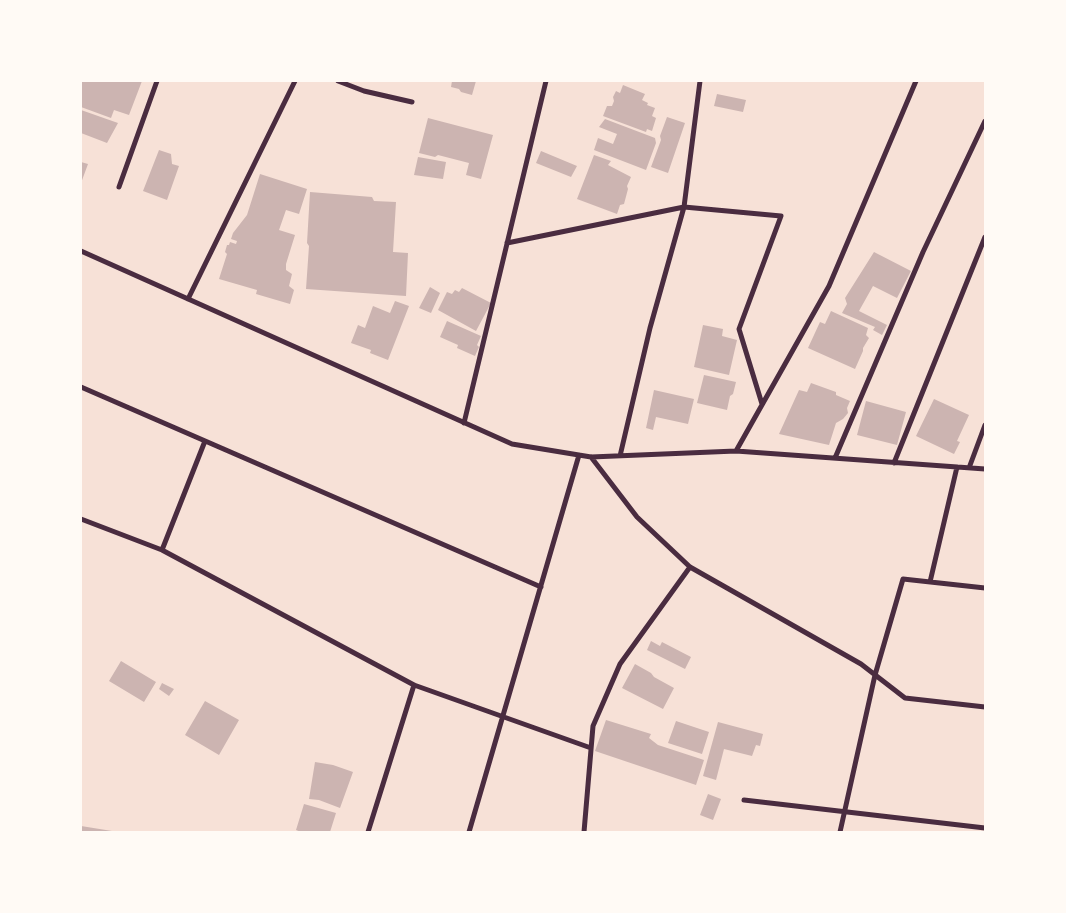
<!DOCTYPE html>
<style>
body{margin:0}
#map{position:relative;width:1066px;height:913px;overflow:hidden;background:#f7e1d7;font-family:Signika,sans-serif}
canvas{display:block}
.frame{position:absolute;inset:0;border:82px solid #fffaf5;pointer-events:none}
</style>
<div id="map">
<canvas width="1066" height="913"></canvas>
<div class="frame"></div>
</div>
<script>
const g = document.querySelector('canvas').getContext('2d');
g.lineJoin = 'round';
function paint(path, color) {
  g.fillStyle = color;
  g.fill(path, 'evenodd');
}
function toPath(rows) {
  const path = new Path2D();
  for (const r of rows) {
    path.moveTo(r[0], r[1]);
    for (let i = 2; i < r.length; i += 2) path.lineTo(r[i], r[i + 1]);
  }
  return path;
}
function stroke(path, color, width, dash) {
  g.strokeStyle = color;
  g.lineWidth = width;
  g.lineCap = dash ? 'butt' : 'round';
  g.setLineDash(dash || []);
  g.stroke(path);
}
const building = toPath([
 [81,81,142,81,129,115,114,110,111,118,81,107],
 [452,81,476,81,472,95,461,92,459,89,451,87],
 [623,85,645,94,642,100,648,103,647,105,655,108,652,116,656,118,652,131,647,129,646,132,603,116,607,106,612,106,614,101,613,97,616,91,620,93],
 [717,94,746,100,743,112,714,106],
 [81,110,118,123,107,143,81,133],
 [667,117,685,123,668,173,651,167,661,140,660,136],
 [428,118,493,135,481,179,466,175,469,163,438,155,435,157,419,153],
 [605,119,655,138,656,143,646,170,594,150,598,138,613,144,617,134,599,127],
 [159,150,171,154,172,164,179,166,167,200,143,191],
 [541,151,577,166,571,177,536,163],
 [594,155,611,161,608,165,631,177,627,186,628,189,624,204,620,205,617,214,577,199],
 [418,157,446,162,443,179,414,175],
 [81,162,88,164,81,183],
 [260,174,307,189,299,214,286,210,279,230,295,235,286,264,286,270,292,274,289,286,294,290,290,304,256,294,257,290,219,279,227,254,225,252,227,245,229,245,230,242,236,244,237,241,231,239,233,233,247,215],
 [310,192,372,197,374,201,396,202,393,252,408,253,406,296,306,289,309,246,307,243],
 [874,252,911,271,897,298,873,286,859,311,887,325,882,335,873,330,875,327,842,313,847,304,845,298],
 [430,287,440,293,431,313,419,308],
 [462,288,491,303,476,331,438,310,447,292,452,294,455,290,459,292],
 [395,301,409,306,388,360,370,353,371,350,351,343,358,325,365,328,373,306,390,313],
 [831,311,868,328,866,335,869,338,863,348,863,351,855,369,808,348,820,322,825,324],
 [447,321,481,336,477,345,479,347,475,356,457,348,458,345,440,337],
 [703,325,723,329,722,336,737,340,729,375,694,367],
 [704,375,736,382,733,394,730,396,727,410,697,403],
 [811,383,836,392,836,395,850,401,847,408,848,413,843,419,836,423,829,445,779,434,799,390,807,392],
 [654,390,694,399,688,424,656,417,653,430,646,428],
 [934,399,969,415,957,441,960,442,954,454,916,436],
 [866,401,906,412,897,445,857,435],
 [651,641,660,646,662,642,691,657,685,669,647,650],
 [121,661,156,682,144,702,109,681],
 [635,664,651,673,654,677,674,688,663,709,622,688],
 [162,683,174,689,169,696,159,689],
 [205,701,239,720,219,755,185,735],
 [606,720,651,734,649,738,658,745,704,760,696,785,595,751],
 [676,721,709,732,702,754,668,743],
 [718,722,763,734,760,746,756,745,752,756,724,749,716,780,703,776],
 [315,762,333,765,353,772,340,808,319,800,309,799],
 [708,794,721,799,713,820,700,815],
 [304,804,336,813,330,832,301,832,296,830],
 [81,826,112,831,112,832,81,832]
]);
const minor = toPath([
 [338,81,364,91,412,102],
 [119,187,157,81],
 [507,243,684,207,781,216,739,329,762,404],
 [81,251,512,444,591,457,736,451,985,469],
 [188,299,295,81],
 [81,387,541,587],
 [464,423,546,81],
 [736,451,829,286,916,81],
 [620,456,650,328,684,207,700,81],
 [591,457,637,517,690,567,861,664,905,698,985,707],
 [835,458,923,252,985,121],
 [894,463,985,237],
 [969,468,985,425],
 [81,519,162,550,414,685,591,748],
 [162,550,205,441],
 [930,582,957,467],
 [744,800,985,828],
 [368,832,414,685],
 [469,832,579,455],
 [584,832,593,726,620,664,690,567],
 [840,832,875,675,903,579,985,588]
]);
paint(building, '#ccb4b1');
stroke(minor, '#4a2c40', 5);
</script>
